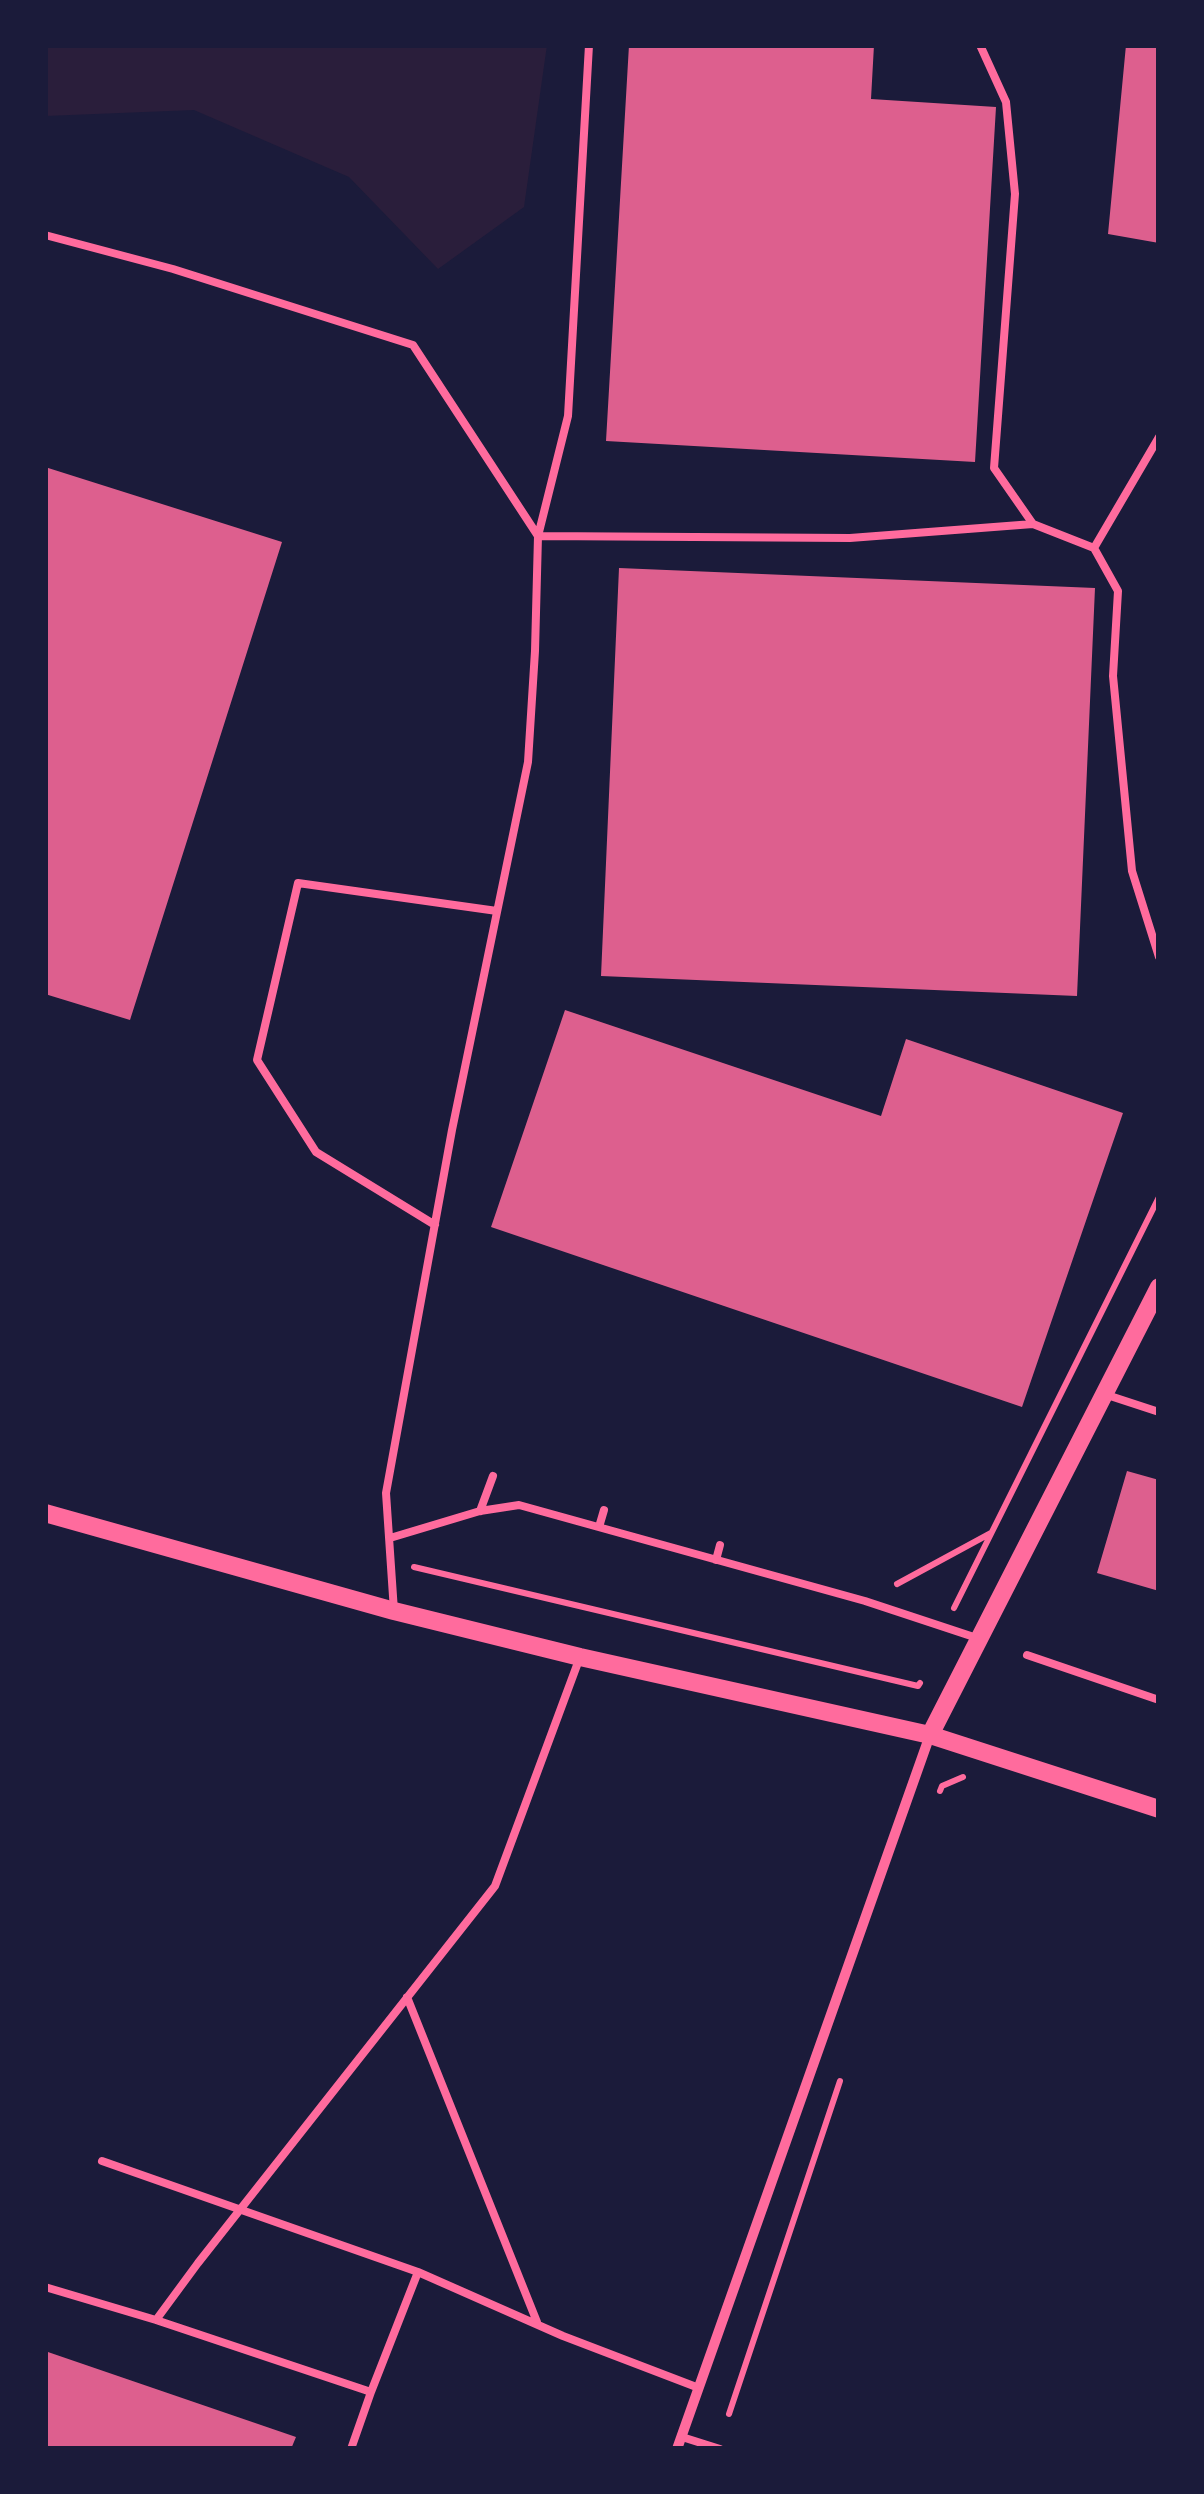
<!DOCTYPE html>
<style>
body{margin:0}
#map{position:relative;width:1204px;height:2494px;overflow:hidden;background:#1b1b3a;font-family:"Alegreya Sans",sans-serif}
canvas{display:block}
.frame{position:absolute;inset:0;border:48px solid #1b1b3a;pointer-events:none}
</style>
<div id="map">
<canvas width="1204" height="2494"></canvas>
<div class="frame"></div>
</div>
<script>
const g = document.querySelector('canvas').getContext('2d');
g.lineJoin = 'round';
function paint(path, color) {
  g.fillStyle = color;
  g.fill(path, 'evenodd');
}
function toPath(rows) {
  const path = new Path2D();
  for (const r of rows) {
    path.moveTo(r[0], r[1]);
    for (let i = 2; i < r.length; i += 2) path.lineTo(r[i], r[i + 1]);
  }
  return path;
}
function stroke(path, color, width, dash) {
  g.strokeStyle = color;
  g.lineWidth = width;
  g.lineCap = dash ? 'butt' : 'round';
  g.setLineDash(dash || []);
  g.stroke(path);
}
const green = toPath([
 [45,45,547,45,524,207,438,269,349,177,194,110,45,116]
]);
const building = toPath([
 [629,45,874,45,871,99,996,107,975,462,606,441],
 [1126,45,1159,45,1159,243,1108,234],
 [45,467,282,542,130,1020,45,994],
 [619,568,1095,588,1077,996,601,976],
 [565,1010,881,1116,906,1039,1123,1113,1022,1407,491,1227],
 [1127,1471,1159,1480,1159,1591,1097,1573],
 [45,2351,296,2437,291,2449,45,2449]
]);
const path = toPath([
 [414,1567,918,1686,920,1683],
 [897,1584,991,1533],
 [954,1608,1159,1197],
 [940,1791,942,1786,963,1777],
 [729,2414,840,2081]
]);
const service = toPath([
 [980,45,1006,102,1015,194,994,468,1033,524],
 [45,235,173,269,413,345,538,536],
 [538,536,850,538,1033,524,1094,548,1118,591,1113,676,1132,871,1159,957],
 [1094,548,1159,437],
 [435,1225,316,1152,257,1060,298,883,497,911],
 [1104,1394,1159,1412],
 [480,1511,493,1476],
 [599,1527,604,1510],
 [390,1538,480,1511,519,1505,865,1601,977,1638],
 [716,1560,720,1545],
 [394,1611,386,1493,452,1130,528,762,535,651,538,536,568,416,589,45],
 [1027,1655,1159,1700],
 [407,1997,537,2322],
 [102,2161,418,2272,563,2336,699,2388],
 [418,2272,371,2392,156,2320,198,2263,495,1886,580,1657],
 [45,2287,156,2320],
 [682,2437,720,2449],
 [351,2449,371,2392]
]);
const minor = toPath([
 [677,2449,930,1735]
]);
const tertiary = toPath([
 [45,1513,394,1611,580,1657,930,1735,1159,1809],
 [930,1735,1159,1287]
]);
paint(green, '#2a1e3b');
paint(building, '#dd5f8e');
stroke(path, '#ff6b9d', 6);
stroke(service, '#ff6b9d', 8);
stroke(minor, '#ff6b9d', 10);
stroke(tertiary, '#ff6b9d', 18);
</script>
